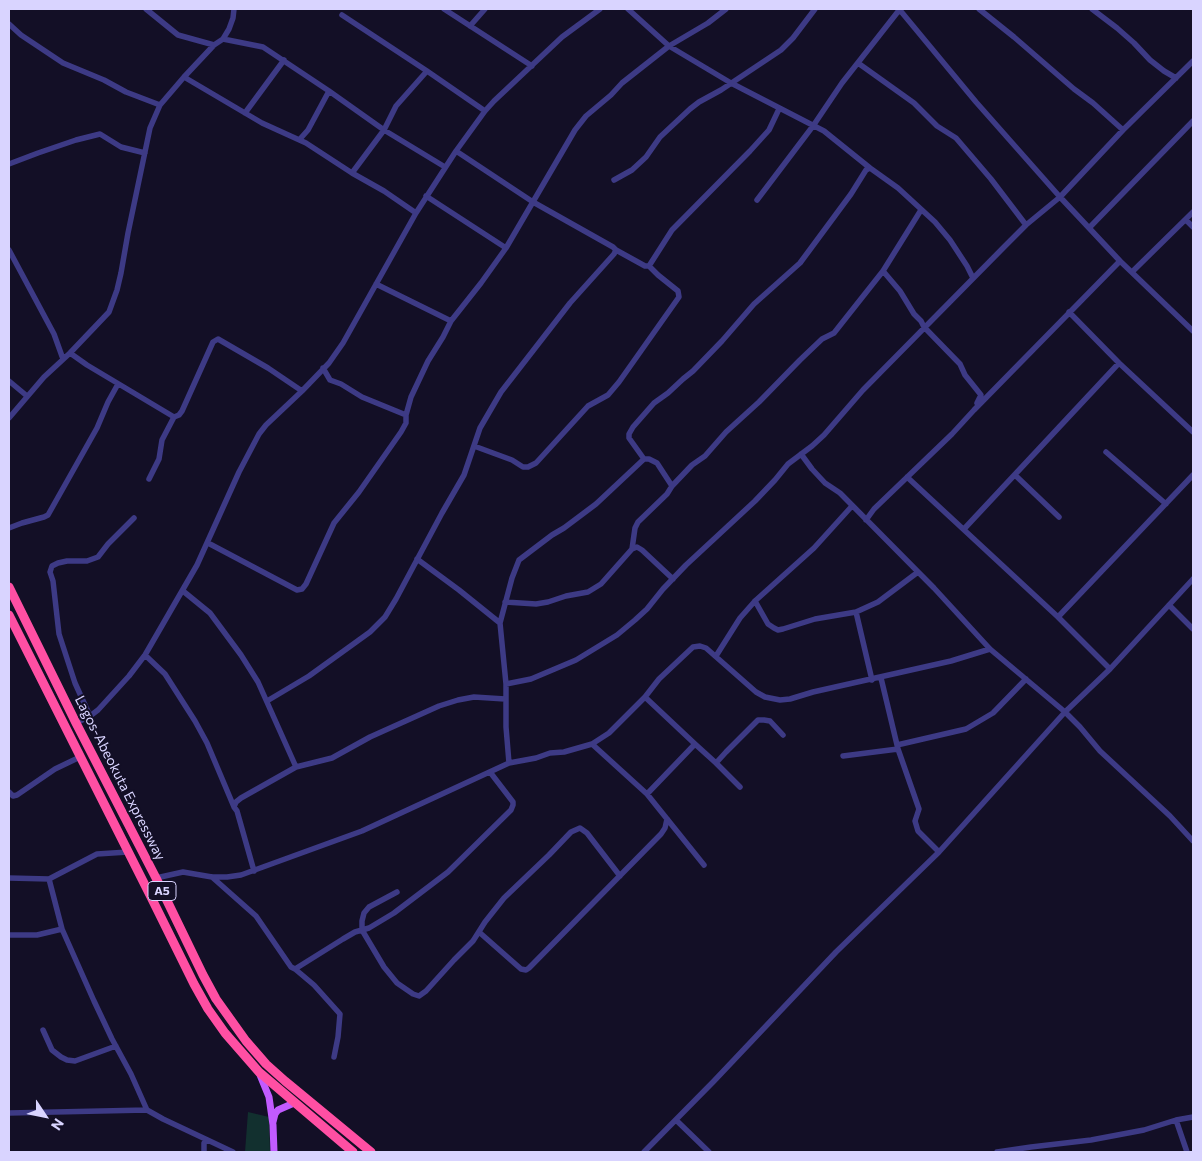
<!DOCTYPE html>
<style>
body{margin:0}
#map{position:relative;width:1202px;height:1161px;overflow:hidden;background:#130f26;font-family:Commissioner,sans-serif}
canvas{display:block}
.frame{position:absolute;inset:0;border:10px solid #d9d4ff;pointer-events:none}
.north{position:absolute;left:20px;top:1091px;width:50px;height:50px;-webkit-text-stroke:4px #130f26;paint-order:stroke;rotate:124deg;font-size:14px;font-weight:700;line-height:20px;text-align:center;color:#d9d4ff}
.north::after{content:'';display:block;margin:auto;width:18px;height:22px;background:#d9d4ff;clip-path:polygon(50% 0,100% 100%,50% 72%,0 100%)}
</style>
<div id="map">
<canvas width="1202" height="1161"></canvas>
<div class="frame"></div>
<div class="north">N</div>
</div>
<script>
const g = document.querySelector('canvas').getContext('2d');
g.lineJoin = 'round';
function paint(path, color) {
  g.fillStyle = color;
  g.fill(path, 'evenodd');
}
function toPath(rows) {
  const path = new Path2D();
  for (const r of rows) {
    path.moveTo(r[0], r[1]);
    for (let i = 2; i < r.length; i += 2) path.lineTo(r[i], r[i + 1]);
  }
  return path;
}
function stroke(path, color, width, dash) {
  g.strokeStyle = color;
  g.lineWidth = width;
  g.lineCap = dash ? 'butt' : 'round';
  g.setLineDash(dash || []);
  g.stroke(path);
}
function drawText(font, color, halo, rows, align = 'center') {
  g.font = font + ' Commissioner,sans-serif';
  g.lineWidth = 4;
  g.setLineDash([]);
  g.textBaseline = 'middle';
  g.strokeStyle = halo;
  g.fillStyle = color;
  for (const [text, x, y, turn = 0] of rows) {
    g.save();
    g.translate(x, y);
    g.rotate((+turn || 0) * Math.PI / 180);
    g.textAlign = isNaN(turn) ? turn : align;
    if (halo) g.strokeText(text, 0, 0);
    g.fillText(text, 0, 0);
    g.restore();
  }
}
const green = toPath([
 [248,1112,269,1117,270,1152,245,1152]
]);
const minor = toPath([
 [146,9,178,35,214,45],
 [444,9,532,66],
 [628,9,669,46,679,52,731,83,824,131,870,168,898,188,935,222,950,240,967,266,973,278],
 [899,9,976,102,1060,197,1123,130,1093,103,1074,89,1014,37,979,9],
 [1092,9,1117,28,1134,43,1150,60,1164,71,1176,78],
 [342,15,427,71,485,111],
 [9,24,21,35,63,63,104,80,126,92,160,105],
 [470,26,485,9],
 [223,39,263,47,329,91,384,130,445,167],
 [858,63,914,103,937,126,956,138,991,179,1026,225],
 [184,77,262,123,306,143,352,173,384,191,416,213],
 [245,113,284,60],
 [1123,130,1193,61],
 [300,139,308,130,329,91],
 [456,151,533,202,613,247,616,250,645,266,649,266,658,275,678,291,679,297,619,382,608,395,588,406,536,463,528,467,523,467,512,460,474,446],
 [9,164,38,153,76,140,100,134,121,147,145,153],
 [352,173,384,130,396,106,427,71],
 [614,180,632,170,646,157,660,137,690,109,699,102,721,90,781,50,793,38,815,9],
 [426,196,506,248],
 [757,200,813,126,842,83,900,9],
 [1186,220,1193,227],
 [1089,228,1193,121],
 [9,250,54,334,63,359],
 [649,266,672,230,750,151,769,130,779,109],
 [883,271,900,291,914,314,921,321,924,327,960,364,965,375,981,395,977,403],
 [1132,272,1193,212],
 [376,284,451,321],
 [1069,312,1119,363,1193,432],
 [70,353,87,365,174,417,179,415,182,411,213,342,218,339,268,368,302,391],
 [323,368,330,380,341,384,362,397,406,415],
 [9,381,27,396],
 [9,418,44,377,70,353,109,312,117,290,121,273,128,233,150,128,160,105,184,77,214,45,223,39,229,29,233,18,234,9],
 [1106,452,1166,504],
 [801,454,812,469,825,483,840,493,934,588,990,649,1065,712,1080,727,1100,751,1170,816,1193,841],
 [644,459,629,438,629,434,633,427,654,403,668,393,683,379,693,371,722,341,754,304,800,263,851,194,866,170,870,168],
 [1015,475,1059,517],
 [907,477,1058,617,1110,669],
 [149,479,159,459,162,440,174,417],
 [866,520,874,509,952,434,974,410,1120,261],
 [9,528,22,523,44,517,48,515,97,428,108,402,118,384],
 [964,529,1119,363],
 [208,543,297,590,302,589,306,584,334,523,359,492,401,432,406,423,406,415,411,397,428,361,443,337,451,321,481,283,506,248,575,130,586,116,611,95,622,83,669,46,708,23,726,9],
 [632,549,635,528,638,522,667,494,672,486],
 [417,559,459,590,500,623],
 [183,591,210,613,241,655,258,682,296,767],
 [755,601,768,624,774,628,778,630,783,629,815,619,856,612,878,602,918,572],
 [505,602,536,604,548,602,566,596,588,592,601,584,632,549,637,547,642,550,673,579],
 [1169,605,1193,629],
 [856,612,872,680],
 [1058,617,1193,475],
 [145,655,165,674,195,721,207,743,234,807],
 [716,656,740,618,755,601,814,548,852,506],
 [881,678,898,749,919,809,915,821,918,831,939,852],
 [506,684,531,679,576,660,617,635,635,620,647,609,663,589,686,565,755,501,775,480,788,464,812,446,824,435,863,390,1006,245,1026,225,1060,197,1120,261,1193,331],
 [645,697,695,744,716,763,740,787],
 [267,701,309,676,370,632,385,617,396,599,442,513,464,475,480,428,501,392,570,303,614,254,616,250],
 [90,716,75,683,59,634,53,581,50,572,52,566,58,563,67,561,87,561,98,557,108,544,134,518],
 [76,723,90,716,98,710,129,676,145,655,197,565,239,472,259,434,266,425,302,391,329,363,343,343,416,213,456,151,485,111,494,101,562,37,600,9],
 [592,744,647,794,704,865],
 [897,745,966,729,993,713,1026,679],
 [843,756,898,749],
 [509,763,506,727,506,684,500,623,512,578,519,560,552,535,564,528,596,504,644,459,649,459,657,463,672,486,692,465,705,456,726,432,759,402,800,360,822,339,834,333,883,271,921,210],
 [716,763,726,752,758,720,764,720,770,721,783,735],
 [9,792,13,796,17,795,55,769,80,757],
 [647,794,695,744],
 [254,871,237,811,234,807,236,802,241,798,296,767,332,758,370,737,439,706,458,700,474,697,505,699],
 [212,877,256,916,291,967,295,969,343,939,355,932,369,928,394,913,448,872,511,810,513,805,513,802,490,772],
 [9,878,49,879,97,854,128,852],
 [156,878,183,872,212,877,227,877,241,875,362,831,509,763,536,758,550,753,564,752,592,744,609,733,645,697,659,679,693,647,700,646,706,648,756,692,765,697,780,700,790,699,813,692,951,661,990,649],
 [49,879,62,929,94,1001,112,1039,131,1074,147,1110],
 [397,892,369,907,364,913,362,921,362,930,384,967,397,983,413,994,419,996,426,991,454,960,473,941,485,922,504,898,549,855,571,832,580,828,587,833,620,876],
 [479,932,521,969,526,970,529,968,661,834,665,828,667,819],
 [9,935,37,935,62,929],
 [295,969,314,985,340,1014,338,1037,334,1057],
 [43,1030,52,1050,61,1057,67,1060,75,1061,116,1046],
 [9,1113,147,1110,163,1119,233,1152],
 [676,1120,709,1152],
 [1176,1120,1187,1152],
 [204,1152,204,1143,207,1140],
 [644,1152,714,1081,836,952,939,852,1065,712,1110,669,1193,579],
 [997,1152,1031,1147,1091,1140,1144,1130,1176,1120,1193,1117]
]);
const major = toPath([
 [260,1075,269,1097,273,1125,274,1152],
 [273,1122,275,1114,278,1110,294,1103]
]);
const highway = toPath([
 [9,587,76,723,156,878,203,975,216,999,246,1041,266,1064,285,1081,371,1152],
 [9,615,151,897,194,984,208,1009,225,1033,259,1072,353,1152]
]);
const shields = [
 [162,891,28]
];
const shieldNames = [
 ["A5",162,891]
];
const streetNames = [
 ["Lagos-Abeokuta Expressway",120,778,63]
];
paint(green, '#12302f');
stroke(minor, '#3d3a85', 5.5);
stroke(major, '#c25bff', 7);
stroke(highway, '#ff4fa3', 9);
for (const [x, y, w] of shields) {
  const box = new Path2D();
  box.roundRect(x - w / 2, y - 9.5, w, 19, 4);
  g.fillStyle = '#130f26';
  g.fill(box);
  stroke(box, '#d9d4ff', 1);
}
drawText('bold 12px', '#d9d4ff', null, shieldNames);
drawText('14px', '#d9d4ff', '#130f26', streetNames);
</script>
